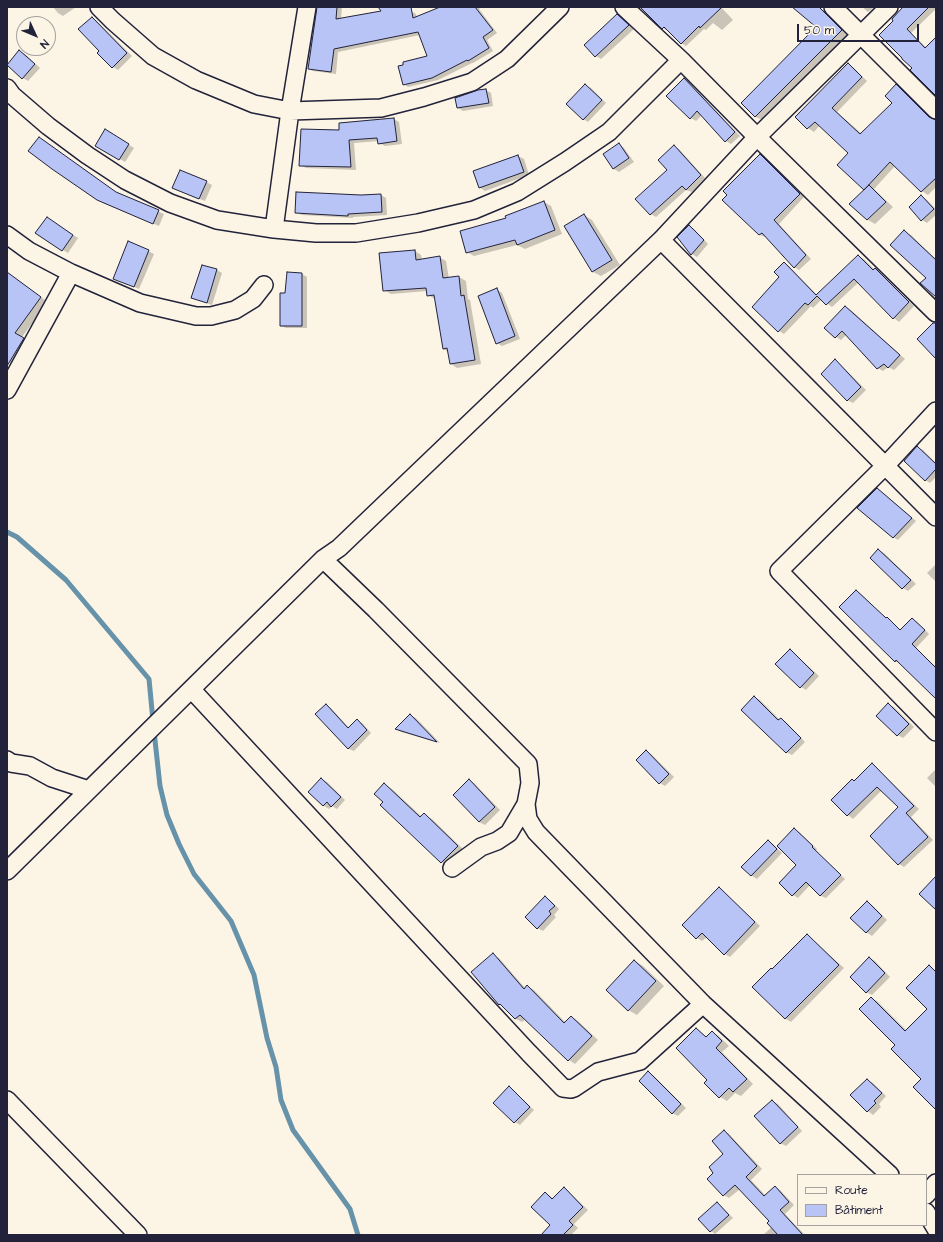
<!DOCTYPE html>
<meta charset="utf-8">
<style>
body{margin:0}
#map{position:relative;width:943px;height:1242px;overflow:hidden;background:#fcf5e5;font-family:"Architects Daughter",sans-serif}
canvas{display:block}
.frame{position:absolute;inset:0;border:8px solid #22223b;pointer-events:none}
.legend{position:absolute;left:797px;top:1174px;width:130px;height:52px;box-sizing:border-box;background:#fcf5e5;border:1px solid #a5a1a1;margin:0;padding:5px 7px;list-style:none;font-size:12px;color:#22223b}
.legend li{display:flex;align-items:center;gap:8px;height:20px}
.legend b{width:20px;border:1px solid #a5a1a1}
.north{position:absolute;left:16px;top:16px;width:40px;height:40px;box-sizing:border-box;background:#fcf5e5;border:1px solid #a5a1a1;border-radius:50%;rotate:134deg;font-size:11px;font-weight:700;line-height:16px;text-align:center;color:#22223b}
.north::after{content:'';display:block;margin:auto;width:14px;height:18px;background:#22223b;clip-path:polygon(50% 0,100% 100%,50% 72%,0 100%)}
.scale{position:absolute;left:797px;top:24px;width:122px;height:18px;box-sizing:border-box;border:2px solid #22223b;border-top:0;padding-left:5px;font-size:12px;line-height:14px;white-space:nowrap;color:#22223b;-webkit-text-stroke:3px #fcf5e5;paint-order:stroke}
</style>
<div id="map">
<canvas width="943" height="1242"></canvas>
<div class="frame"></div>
<ul class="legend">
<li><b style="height:5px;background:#fcf5e5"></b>Route</li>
<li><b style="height:11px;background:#b8c4f5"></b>Bâtiment</li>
</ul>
<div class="north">N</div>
<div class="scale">50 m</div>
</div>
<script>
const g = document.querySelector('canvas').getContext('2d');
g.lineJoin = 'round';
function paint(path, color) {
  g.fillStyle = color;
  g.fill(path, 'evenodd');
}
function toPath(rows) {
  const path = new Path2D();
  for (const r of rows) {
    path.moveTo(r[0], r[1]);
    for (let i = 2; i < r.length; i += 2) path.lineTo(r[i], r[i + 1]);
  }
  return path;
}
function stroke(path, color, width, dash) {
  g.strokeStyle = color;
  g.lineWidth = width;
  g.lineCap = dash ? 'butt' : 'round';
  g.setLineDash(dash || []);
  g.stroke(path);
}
const shadow = toPath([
 [53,7,76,7,63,16,58,13],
 [317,7,342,7,341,19,411,11,416,14,417,18,443,7,481,7,479,9,497,33,487,40,493,51,473,63,472,63,438,80,408,87,404,84,429,57,420,35,338,52,336,74,313,71,309,69],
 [640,7,721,7,733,20,722,30,713,23,706,30,704,29,686,46,681,43,669,30,668,31,663,28],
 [795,7,820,7,849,35,764,121,756,117,743,103,818,27],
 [862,7,875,7,868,12],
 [905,7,936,7,936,9,911,33,927,48,936,38,936,94,913,68,895,21],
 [617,15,622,18,634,29,601,59,596,56],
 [92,18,97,21,132,56,118,70,113,67,98,53,100,51],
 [20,51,25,54,40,68,28,81,23,78],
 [848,64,854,68,867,81,837,112,862,134,893,103,896,86,902,89,936,122,936,187,928,195,922,191,895,166,874,189,893,207,875,224,868,220,850,204,865,190,849,153,820,125,814,132,808,128],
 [684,79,689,82,740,136,731,144,726,141,702,115,696,121,691,118,668,96],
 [585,85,591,88,606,103,588,122,583,119],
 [486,90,491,93,493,106,463,111,458,108],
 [394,119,399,122,402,144,385,146,379,143,379,141,354,143,356,170,306,168,300,165,340,131],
 [106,131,134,148,125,162,97,146],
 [39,138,118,194,164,214,159,226,103,203],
 [619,144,624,148,634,162,619,172,614,169,604,155],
 [674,146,679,149,705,178,692,192,686,190,656,217,651,214,637,199,669,170],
 [518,156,524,159,529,175,485,191,479,187],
 [760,156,765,158,804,197,779,224,811,259,799,270,794,267,766,236,765,237,760,235,724,200],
 [206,182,212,185,205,201,179,191],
 [381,195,386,198,387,215,353,217,353,218,302,215,296,212,361,196],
 [922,196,927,200,936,209,936,215,927,223,922,220],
 [544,202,551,206,562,234,525,249,517,245,474,256,467,252,507,218],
 [584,215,592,220,620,265,601,276,593,272],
 [52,221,78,238,68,253,63,250],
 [689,226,694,229,708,244,697,257,692,254],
 [904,232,911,235,935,258,934,259,936,261,936,296],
 [148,251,154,254,139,289,120,281],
 [415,251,421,255,422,260,439,257,446,261,449,279,459,277,466,281,468,299,470,300,481,364,457,368,451,364,449,352,443,349,435,299,428,295,427,291,391,294,384,290],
 [858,256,864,259,875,270,880,273,914,306,899,322,894,318,859,282,832,307,822,299,813,308,811,306,784,334,779,331,781,277,784,263,789,266,817,295],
 [202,266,217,270,222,273,212,305,198,300,192,297],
 [302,274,307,277,307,328,286,328,281,326,286,294],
 [9,275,48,302,22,337,31,343,16,366,7,361,7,277],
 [496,289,502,293,520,339,502,346,497,343],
 [846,307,851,310,905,359,894,370,888,367,883,371,878,368,847,334,841,340,836,337,826,328],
 [835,361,840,364,866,390,853,403,847,400],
 [917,447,923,450,936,463,936,477,930,483,925,480],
 [877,489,882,492,916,521,898,540,893,537],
 [878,550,884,553,916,584,908,591,903,588,871,558],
 [936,564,936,582,927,573],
 [856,591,861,594,887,619,892,622,901,631,912,619,917,622,929,634,916,648,936,667,936,698,900,664,895,661],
 [790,651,795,654,819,676,806,690,801,687],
 [754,697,760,700,780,720,781,719,786,722,805,742,792,755,786,752],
 [888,704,894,707,914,727,903,738,898,735,878,716],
 [326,705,331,708,349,728,357,721,362,723,371,733,354,751,349,749,316,714],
 [410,715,416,718,440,743,401,732,396,729],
 [646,751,651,754,674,777,665,786,660,783],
 [872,765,877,768,919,809,911,817,933,840,904,867,899,864,899,807,882,790,853,819,848,815,833,800,855,782],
 [936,769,936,787,927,778],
 [321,779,327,782,345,800,337,809,332,806,329,809,324,806,309,792],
 [469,780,474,783,500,810,485,825,479,822],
 [384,784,392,789,422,817,424,815,432,819,465,851,449,867,442,862,384,802],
 [794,830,799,832,817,849,816,851,845,879,826,898,821,896,810,885,798,898,793,895,780,883,798,865],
 [768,841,773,844,782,853,757,879,752,876,743,867],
 [719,889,724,892,760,926,730,957,725,954,707,937,702,941,697,938],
 [545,898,551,901,559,909,554,915,556,917,543,931,537,928],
 [867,902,872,905,887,920,872,936,866,932],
 [807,936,812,939,844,968,791,1022,786,1019,754,987],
 [493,955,499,958,525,988,527,986,534,990,566,1023,572,1017,578,1021,598,1040,575,1064,569,1060,526,1019,522,1022,516,1019,504,1007,500,1004,472,972],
 [870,958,875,961,890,977,872,995,866,992],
 [635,961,643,966,664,986,637,1015,628,1010],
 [929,966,936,971,936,1072,896,1045,871,998,877,1001,907,1031,927,1009],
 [696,1029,707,1037,712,1032,719,1036,729,1046,722,1052,753,1084,741,1096,735,1093,727,1101,720,1097,709,1080],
 [648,1072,653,1075,686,1108,678,1116,672,1113],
 [867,1080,873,1083,886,1096,879,1104,881,1107,873,1115,868,1111,852,1095],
 [509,1088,514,1091,534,1110,520,1125,515,1122],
 [772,1101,778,1104,802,1131,786,1146,780,1143],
 [724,1131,729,1134,762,1169,751,1180,766,1196,775,1187,780,1190,794,1205,785,1214,805,1235,763,1235,772,1227,770,1222,740,1189,729,1198,724,1195,709,1179,715,1173,725,1154],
 [564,1189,569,1192,588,1210,574,1224,578,1228,571,1235,562,1235,546,1193,554,1199],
 [717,1203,721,1206,733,1218,715,1234,711,1231,699,1219]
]);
const stream = toPath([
 [7,532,17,537,66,580,149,679,153,721],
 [154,731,160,786,167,815,179,844,194,874,231,921,254,975,267,1038,276,1067,281,1100,293,1130,350,1209,358,1235]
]);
const building = toPath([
 [317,7,337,7,336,19,381,11,378,7,411,7,413,18,440,7,475,7,493,30,483,37,489,48,468,61,467,60,432,78,403,85,398,66,403,65,403,62,427,56,418,32,334,49,331,72,308,69,317,7],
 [640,7,722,7,700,28,699,26,681,44,664,27,662,29,640,7],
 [792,7,819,7,842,30,755,117,741,103,816,27,792,7],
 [903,7,929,7,907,29,925,48,936,37,936,96,910,70,912,68,902,59,902,58,879,35,893,21,892,19,903,7],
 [617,14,629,25,595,57,584,45,617,14],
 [92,17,127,53,112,68,97,53,99,51,78,29,92,17],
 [19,50,35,64,22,79,7,65,19,50],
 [848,63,862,77,832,108,860,134,892,103,885,96,896,84,929,117,936,120,936,178,921,192,890,162,864,190,837,165,848,153,815,122,807,129,795,117,848,63],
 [684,78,735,132,725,142,697,111,690,119,666,96,684,78],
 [585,84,602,100,583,120,566,104,585,84],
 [486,89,489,103,457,108,455,98,478,90,486,89],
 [394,118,397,141,378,144,377,138,349,140,351,167,299,166,301,129,339,130,339,123,394,118],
 [105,129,129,144,119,160,95,146,105,129],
 [39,137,116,192,159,210,153,224,97,200,52,169,28,151,39,137],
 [619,143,629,158,613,169,603,154,619,143],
 [674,145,701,175,686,190,682,186,650,215,635,199,667,170,658,160,674,145],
 [760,154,800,194,774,220,806,255,794,268,762,233,759,235,722,200,727,195,723,191,760,154],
 [518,155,524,172,479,188,473,171,518,155],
 [180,170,207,181,199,199,172,188,180,170],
 [869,185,886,202,867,220,849,204,869,185],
 [296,192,361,195,381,194,382,212,348,214,348,216,295,213,296,192],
 [921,195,934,209,921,221,909,207,921,195],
 [544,201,555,230,517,245,515,240,466,253,460,231,506,218,505,216,544,201],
 [584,214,612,260,592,272,564,226,584,214],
 [47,217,73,235,62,251,35,233,47,217],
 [689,225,704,240,691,255,677,237,689,225],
 [904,230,936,260,936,297,920,283,926,278,890,245,904,230],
 [128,241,149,250,134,287,113,279,128,241],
 [415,250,416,260,440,256,443,278,459,276,461,296,464,295,475,360,450,364,447,348,443,349,434,295,427,296,426,288,383,291,379,253,415,250],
 [858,255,873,270,875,268,909,302,893,319,854,279,826,305,817,296,808,305,805,303,778,332,752,307,779,277,774,272,784,262,816,295,858,255],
 [202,265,217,269,207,303,191,298,202,265],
 [7,272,41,297,15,333,24,338,7,366,7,272],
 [287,272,302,273,302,326,280,326,280,293,285,293,287,272],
 [497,288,515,336,496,344,478,296,497,288],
 [845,306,900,355,888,368,884,364,877,369,842,331,835,338,824,328,845,306],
 [933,323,936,323,936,359,917,339,933,323],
 [835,359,861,387,847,401,821,374,835,359],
 [917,446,936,464,936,469,925,481,904,461,917,446],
 [877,488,912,518,893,538,857,508,877,488],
 [878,549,911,580,902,589,870,558,878,549],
 [856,590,886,618,887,617,900,630,912,618,925,630,912,644,936,668,936,699,896,660,895,662,839,607,856,590],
 [790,649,814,673,800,688,775,664,790,649],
 [754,696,778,720,781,718,801,738,786,753,741,710,754,696],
 [888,703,909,724,897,736,876,716,888,703],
 [326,704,348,728,357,719,367,730,348,749,315,714,326,704],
 [410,714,437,742,395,729,410,714],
 [646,750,669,774,659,784,636,760,646,750],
 [872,763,914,806,906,813,928,837,898,865,870,836,898,807,877,787,847,816,831,800,852,779,854,781,872,763],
 [321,778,341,797,331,807,327,802,323,806,308,792,321,778],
 [469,779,495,807,479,822,453,795,469,779],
 [384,783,420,817,424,813,458,846,441,863,380,805,383,802,374,794,384,783],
 [794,828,813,846,812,847,841,875,820,896,806,882,792,896,779,883,796,865,777,846,794,828],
 [768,840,777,849,751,876,741,867,768,840],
 [936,876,936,910,919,894,936,876],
 [719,887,755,922,724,955,702,933,696,939,682,925,719,887],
 [545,896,555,906,549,911,551,914,537,929,525,917,545,896],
 [867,901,882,916,866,933,850,918,867,901],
 [807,934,839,965,785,1019,752,987,771,968,772,969,807,934],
 [493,953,524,989,527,985,564,1023,571,1016,592,1036,568,1061,520,1015,515,1019,500,1004,499,1005,471,972,493,953],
 [869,957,885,973,866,993,850,977,869,957],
 [634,960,656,981,628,1011,606,990,634,960],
 [929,965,936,972,936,1110,913,1087,921,1079,891,1049,895,1045,859,1009,871,997,905,1031,927,1009,906,988,929,965],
 [696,1028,706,1037,712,1031,722,1041,716,1048,747,1079,733,1092,729,1088,719,1098,704,1083,707,1080,676,1048,696,1028],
 [648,1071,681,1104,672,1114,639,1081,648,1071],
 [867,1079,882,1093,874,1101,876,1103,867,1112,850,1095,867,1079],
 [509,1086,530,1107,514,1123,493,1103,509,1086],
 [772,1100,798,1127,780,1144,754,1116,772,1100],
 [724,1130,757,1166,746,1177,764,1196,775,1186,789,1202,780,1210,803,1235,778,1235,767,1223,769,1221,735,1185,723,1196,707,1179,713,1173,709,1167,723,1154,712,1141,724,1130],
 [564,1187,583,1207,569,1221,573,1225,563,1235,541,1235,550,1225,531,1207,545,1192,552,1199,564,1187],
 [717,1202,729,1215,710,1232,698,1219,717,1202]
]);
const minor = toPath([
 [99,7,113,21,153,56,196,80,254,104,290,111,381,108,424,97,472,82,507,59,560,7],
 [624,7,681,60,757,137,936,313],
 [833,7,936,110],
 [7,88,12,95,48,126,87,155,125,180,170,203,217,220,274,229,316,233,356,233,418,223,474,210,517,192,565,162,609,132,681,60],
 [274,229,290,111,307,7],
 [7,235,29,251,71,273,140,303,196,316,211,316,235,310,253,299,264,285],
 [661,240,936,517],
 [7,390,71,273],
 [936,411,886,465,779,571,936,732],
 [323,559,376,610,528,764,530,783,526,804,528,819,536,832,703,1004,890,1175],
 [192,690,529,1053,563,1088,571,1089,574,1088,598,1072,640,1061,703,1004],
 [7,760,11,763,30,766,52,778,89,790],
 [452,868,481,847,497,841,509,833,526,804],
 [7,871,323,559,339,548,661,240,757,137,889,7],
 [7,1100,138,1235],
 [926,1195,936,1183],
 [926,1212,936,1229]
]);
paint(shadow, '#0003');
stroke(stream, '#6692aa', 5);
paint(building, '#b8c4f5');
stroke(building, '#22223b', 1);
stroke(minor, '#22223b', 20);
stroke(minor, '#fcf5e5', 17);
</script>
